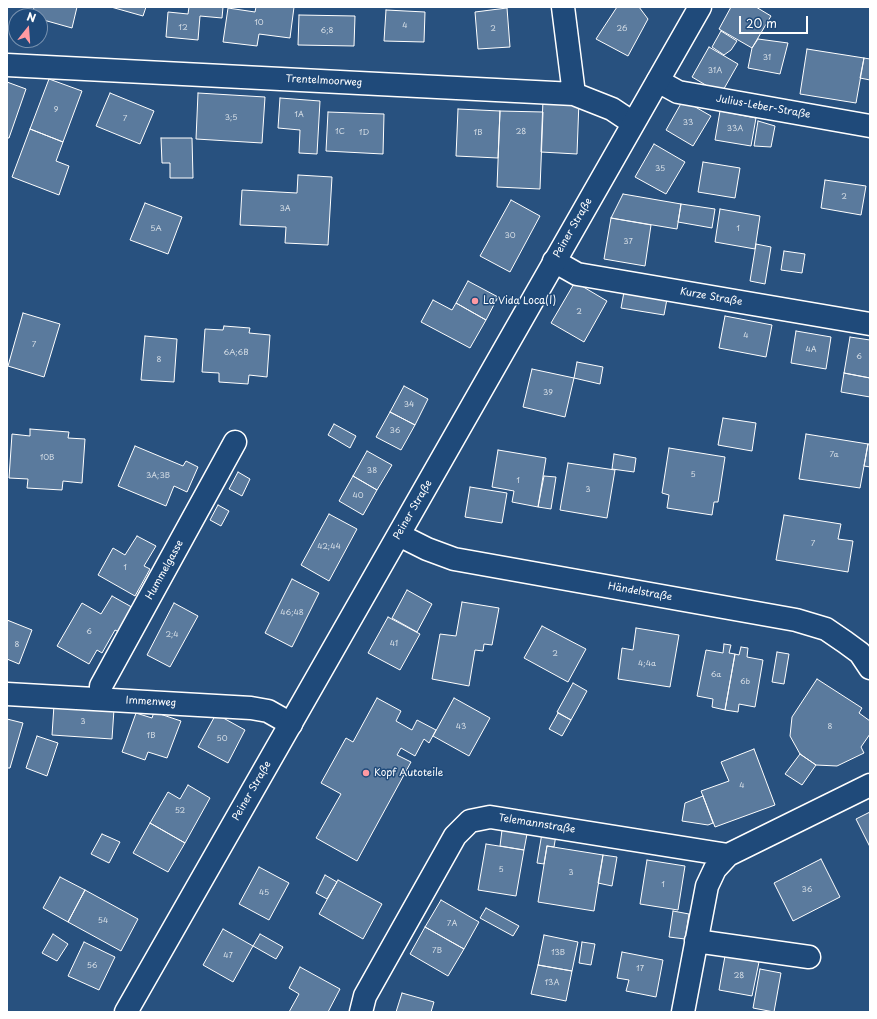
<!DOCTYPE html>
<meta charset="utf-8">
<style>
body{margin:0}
#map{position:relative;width:877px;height:1019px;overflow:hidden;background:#28517f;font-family:"Playpen Sans",sans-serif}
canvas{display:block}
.frame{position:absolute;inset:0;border:8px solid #fff;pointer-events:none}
.north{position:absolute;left:8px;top:8px;width:40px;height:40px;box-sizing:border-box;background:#1f4a7a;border:1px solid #7992af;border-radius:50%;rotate:17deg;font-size:11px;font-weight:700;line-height:16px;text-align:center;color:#fff}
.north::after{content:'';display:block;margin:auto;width:14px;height:18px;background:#ff9aa2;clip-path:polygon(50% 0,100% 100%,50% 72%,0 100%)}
.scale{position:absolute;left:739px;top:16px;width:69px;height:18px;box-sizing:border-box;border:2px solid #fff;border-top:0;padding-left:5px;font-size:12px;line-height:14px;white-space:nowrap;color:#fff;-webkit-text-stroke:3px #1f4a7a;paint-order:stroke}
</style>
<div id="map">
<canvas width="877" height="1019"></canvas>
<div class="frame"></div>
<div class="north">N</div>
<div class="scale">20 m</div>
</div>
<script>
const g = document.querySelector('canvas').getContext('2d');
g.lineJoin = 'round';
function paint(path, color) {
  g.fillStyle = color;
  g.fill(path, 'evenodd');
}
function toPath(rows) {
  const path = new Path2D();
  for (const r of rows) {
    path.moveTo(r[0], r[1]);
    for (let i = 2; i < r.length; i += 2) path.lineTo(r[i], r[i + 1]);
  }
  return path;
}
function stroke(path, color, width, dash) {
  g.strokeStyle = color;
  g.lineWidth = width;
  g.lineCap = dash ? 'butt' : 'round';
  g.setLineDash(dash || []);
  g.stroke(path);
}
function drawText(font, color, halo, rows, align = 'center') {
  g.font = font + ' "Playpen Sans",sans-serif';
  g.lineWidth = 3;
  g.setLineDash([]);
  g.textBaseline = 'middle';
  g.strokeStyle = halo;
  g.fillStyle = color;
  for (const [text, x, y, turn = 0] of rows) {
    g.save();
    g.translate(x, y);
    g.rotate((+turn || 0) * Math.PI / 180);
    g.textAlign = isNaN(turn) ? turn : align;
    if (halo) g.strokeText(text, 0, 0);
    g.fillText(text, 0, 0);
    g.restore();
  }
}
const building = toPath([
 [34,7,77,7,72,28,40,19,40,16,32,16,34,7],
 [111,7,146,7,143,16,111,7],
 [189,7,223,7,222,18,200,16,198,40,166,37,168,12,188,14,189,7],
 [256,7,294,7,290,38,259,34,257,46,223,42,228,8,255,12,256,7],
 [617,7,639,7,648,19,628,56,596,39,617,7],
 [731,7,756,7,771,16,752,48,719,29,731,7],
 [507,8,510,47,478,49,475,12,507,8],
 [386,10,425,12,424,42,384,41,386,10],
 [299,15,355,16,354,46,298,45,299,15],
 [721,31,737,41,731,50,724,55,712,47,721,31],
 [758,39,788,43,780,74,748,68,752,48,758,39],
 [709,47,738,64,721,94,692,77,709,47],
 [807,49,864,58,856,103,800,94,807,49],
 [864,58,870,59,870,80,860,78,864,58],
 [49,79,82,91,63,142,30,129,49,79],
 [7,82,26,89,9,138,7,138,7,82],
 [110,93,154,111,140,144,96,126,110,93],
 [198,93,265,97,262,143,196,139,198,93],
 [280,98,320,101,317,154,299,153,300,130,278,128,280,98],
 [543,100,579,101,577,154,541,152,543,100],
 [683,100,711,116,693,146,666,130,683,100],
 [458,109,500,111,498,158,456,156,458,109],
 [500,111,543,112,540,189,497,187,500,111],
 [720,111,756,118,751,146,715,140,720,111],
 [328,112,384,114,383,154,326,151,328,112],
 [758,121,775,126,771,147,754,146,758,121],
 [30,129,63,142,56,161,69,166,59,195,12,177,30,129],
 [161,138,192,138,193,178,170,178,170,163,162,163,161,138],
 [654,144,685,162,666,194,635,177,654,144],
 [703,162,740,168,735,198,698,192,703,162],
 [298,175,332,177,328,245,285,243,286,227,240,225,242,190,297,193,298,175],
 [825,180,866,186,861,215,821,208,825,180],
 [623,194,681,204,677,229,611,218,623,194],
 [511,200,540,216,510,272,480,256,511,200],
 [145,203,182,217,168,254,130,240,145,203],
 [681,204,715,209,712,228,678,222,681,204],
 [720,209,760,216,755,249,715,242,720,209],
 [611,218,651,225,645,266,604,259,611,218],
 [756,244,771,247,765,284,750,281,756,244],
 [784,251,805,254,802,273,781,270,784,251],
 [468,281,498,297,486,320,456,303,468,281],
 [575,282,607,301,584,342,551,323,575,282],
 [624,292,667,299,664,315,621,308,624,292],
 [433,300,452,310,456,303,486,320,470,348,421,322,433,300],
 [23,313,60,324,44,377,8,366,23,313],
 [725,316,772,325,766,357,719,348,725,316],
 [224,326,250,328,249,333,270,335,267,377,249,375,248,384,219,382,219,373,202,372,205,329,223,330,224,326],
 [796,331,831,337,826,369,791,363,796,331],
 [145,336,177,339,174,382,141,380,145,336],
 [850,337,870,340,870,378,844,373,850,337],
 [577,362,603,367,600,384,574,378,577,362],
 [532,369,574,378,565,417,523,407,532,369],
 [844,373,870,378,870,397,841,392,844,373],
 [404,386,428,399,415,425,390,412,404,386],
 [390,412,415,425,401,450,376,437,390,412],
 [723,418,756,423,752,451,718,445,723,418],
 [334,424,356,436,350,448,328,435,334,424],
 [30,429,69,432,68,438,85,439,82,483,63,481,62,490,27,488,28,479,9,478,12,434,30,436,30,429],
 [806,434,868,444,860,488,799,479,806,434],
 [868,444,870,444,870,467,864,466,868,444],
 [135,446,183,466,186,461,198,467,187,492,174,486,166,506,118,486,135,446],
 [669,448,725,457,718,502,714,502,712,515,667,508,669,495,662,493,669,448],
 [498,450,546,458,538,507,512,502,514,491,492,487,498,450],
 [367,451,392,465,377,490,353,476,367,451],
 [614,454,636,458,634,472,612,469,614,454],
 [568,463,615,470,607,518,560,510,568,463],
 [238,472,250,479,242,496,229,489,238,472],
 [353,476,377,490,363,515,339,501,353,476],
 [544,476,556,477,551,509,538,507,544,476],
 [470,487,507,493,502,523,465,517,470,487],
 [218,505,229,511,221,526,210,520,218,505],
 [329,514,357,529,329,581,301,565,329,514],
 [784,515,841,524,838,539,853,541,848,572,776,560,784,515],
 [137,536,156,546,144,566,150,569,135,596,98,575,113,548,125,555,137,536],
 [292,579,319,593,292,647,265,633,292,579],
 [407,590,432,604,417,632,392,618,407,590],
 [112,596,137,610,123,634,115,630,102,653,97,650,89,664,57,646,82,603,101,614,112,596],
 [462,602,499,608,492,645,484,644,483,651,475,650,469,686,432,679,440,634,456,636,462,602],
 [174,603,198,616,170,667,147,655,174,603],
 [388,617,420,634,400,670,368,653,388,617],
 [7,620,32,630,19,664,7,659,7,620],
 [542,626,586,649,568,682,524,658,542,626],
 [636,628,679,635,670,687,618,679,622,648,633,650,636,628],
 [724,644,731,645,729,653,735,654,725,710,712,707,713,699,697,696,706,650,723,653,724,644],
 [741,647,748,648,747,657,763,660,755,707,739,704,738,712,725,710,735,654,739,655,741,647],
 [777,652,789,654,784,684,772,682,777,652],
 [817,679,862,708,859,713,870,721,870,734,861,747,864,753,837,766,816,765,800,754,790,736,792,717,817,679],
 [573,683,587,691,571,720,557,712,573,683],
 [377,698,401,711,396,721,412,730,417,720,436,730,429,743,424,739,415,756,401,748,397,755,411,762,357,861,316,838,341,794,321,783,346,738,353,742,377,698],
 [454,698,490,718,469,756,433,736,454,698],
 [54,705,114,709,112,739,52,735,54,705],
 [154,712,181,721,167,758,148,752,145,760,122,752,136,713,152,718,154,712],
 [558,713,571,720,562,736,549,729,558,713],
 [216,714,245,730,228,763,198,747,216,714],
 [7,719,23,723,10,768,7,768,7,719],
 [37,736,58,743,47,776,26,768,37,736],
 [754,749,775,805,715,827,701,791,729,781,721,762,754,749],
 [800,754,816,765,802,785,785,774,800,754],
 [188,785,210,798,185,843,150,823,168,792,180,799,188,785],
 [703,796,713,823,708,825,682,821,685,803,703,796],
 [870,812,870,847,856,819,870,812],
 [150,823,185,843,168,872,133,853,150,823],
 [502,830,527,834,524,850,500,846,502,830],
 [542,833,556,835,554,847,547,846,544,864,537,863,542,833],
 [102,834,120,842,109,863,91,854,102,834],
 [486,844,524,850,516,896,478,890,486,844],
 [547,846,603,855,594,911,538,902,547,846],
 [603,855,617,857,612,886,598,883,603,855],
 [821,859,840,897,793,921,774,883,821,859],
 [647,860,685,866,678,910,640,904,647,860],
 [259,867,289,883,269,920,239,904,259,867],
 [325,875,337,882,327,899,316,893,325,875],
 [60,877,85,890,68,922,43,908,60,877],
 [338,880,382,904,363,939,319,914,338,880],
 [85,890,138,919,121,951,68,922,85,890],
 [441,900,479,922,464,949,425,927,441,900],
 [486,908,519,926,513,936,480,918,486,908],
 [673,911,689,914,685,939,669,937,673,911],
 [425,927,464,949,448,976,410,954,425,927],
 [223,929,253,946,233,982,203,965,223,929],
 [53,934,68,944,57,961,42,953,53,934],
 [260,934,283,947,276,959,253,946,260,934],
 [544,935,578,942,572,971,538,965,544,935],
 [84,942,115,957,99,990,68,976,84,942],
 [582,942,595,944,591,965,579,963,582,942],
 [622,952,663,960,656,997,626,991,629,980,617,978,622,952],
 [725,956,759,962,752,996,719,990,725,956],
 [538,965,572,971,566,1001,531,994,538,965],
 [300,967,340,989,328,1012,289,1012,299,994,289,988,300,967],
 [760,969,781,973,774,1012,753,1008,760,969],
 [402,993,434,1002,431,1012,396,1012,402,993]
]);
const minor = toPath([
 [563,7,574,94],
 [7,65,574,94,612,109,633,123],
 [658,81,678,92,870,126],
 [554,261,577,274,870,324],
 [399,535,427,549,454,559,796,620,826,629,845,642,860,653,870,668],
 [7,694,251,708,268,711,291,724],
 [101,699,101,686,235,442],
 [696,941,809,957],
 [361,1012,365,996,455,836,470,821,490,817,728,855],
 [683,1012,707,886,715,869,728,855,870,785]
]);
const major = toPath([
 [126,1012,700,7]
]);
const markers = [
 [475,301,4,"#ff9aa2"],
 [366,773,4,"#ff9aa2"]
];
const numberNames = [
 ["10",259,23],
 ["4",405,26],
 ["12",183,28],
 ["2",493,29],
 ["26",622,29],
 ["6;8",327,31],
 ["31",767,58],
 ["31A",715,71],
 ["9",56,110],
 ["1A",299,115],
 ["3;5",231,118],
 ["7",125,119],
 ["33",688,123],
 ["33A",735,129],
 ["1C",340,132],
 ["28",521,132],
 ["1D",364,133],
 ["1B",478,133],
 ["35",660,169],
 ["2",844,197],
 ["3A",285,209],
 ["5A",156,229],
 ["1",738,229],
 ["30",510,236],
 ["37",628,242],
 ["2",579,312],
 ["4",746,336],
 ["7",34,345],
 ["4A",811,350],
 ["6A;6B",236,353],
 ["6",859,357],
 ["8",159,360],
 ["39",548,393],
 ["34",409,405],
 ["36",395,431],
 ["7a",834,455],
 ["10B",47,458],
 ["38",372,471],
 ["5",693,475],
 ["3A;3B",158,476],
 ["1",518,481],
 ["3",588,490],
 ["40",358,496],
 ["7",813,544],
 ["42;44",329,547],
 ["1",125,568],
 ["46;48",292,613],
 ["6",89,632],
 ["2;4",172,635],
 ["41",394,644],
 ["8",17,645],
 ["2",555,654],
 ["4;4a",647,664],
 ["6a",716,675],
 ["6b",745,682],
 ["3",83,722],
 ["43",461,727],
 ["8",830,727],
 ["1B",151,736],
 ["50",222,739],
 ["4",742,786],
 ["52",180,811],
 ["5",501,870],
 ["3",571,873],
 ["1",663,885],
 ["36",807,890],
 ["45",264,893],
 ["54",103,921],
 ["7A",452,924],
 ["7B",437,951],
 ["13B",558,953],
 ["47",228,956],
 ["56",92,966],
 ["17",640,969],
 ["28",739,976],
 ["13A",552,983]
];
const streetNames = [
 ["Trentelmoorweg",324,81,3],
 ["Julius-Leber-Straße",763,107,10],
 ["Peiner Straße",573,228,-60],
 ["Kurze Straße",711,297,10],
 ["Peiner Straße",413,510,-60],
 ["Hummelgasse",165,570,-61],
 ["Händelstraße",640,592,10],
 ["Immenweg",151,702,3],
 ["Peiner Straße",252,791,-60],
 ["Telemannstraße",537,824,9]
];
const poiNames = [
 ["La Vida Loca(l)",483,301],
 ["Kopf Autoteile",374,773]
];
paint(building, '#5a7a9d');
stroke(building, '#fff', 1);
stroke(minor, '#fff', 25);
stroke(major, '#fff', 25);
stroke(minor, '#1f4a7a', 22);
stroke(major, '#1f4a7a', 22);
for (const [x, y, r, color] of markers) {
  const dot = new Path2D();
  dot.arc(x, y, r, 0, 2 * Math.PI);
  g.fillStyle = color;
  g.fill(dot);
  stroke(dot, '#1f4a7a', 1.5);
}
drawText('8px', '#d6dee6', null, numberNames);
drawText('10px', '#fff', '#1f4a7a', streetNames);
drawText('10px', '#fff', '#1f4a7a', poiNames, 'left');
</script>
